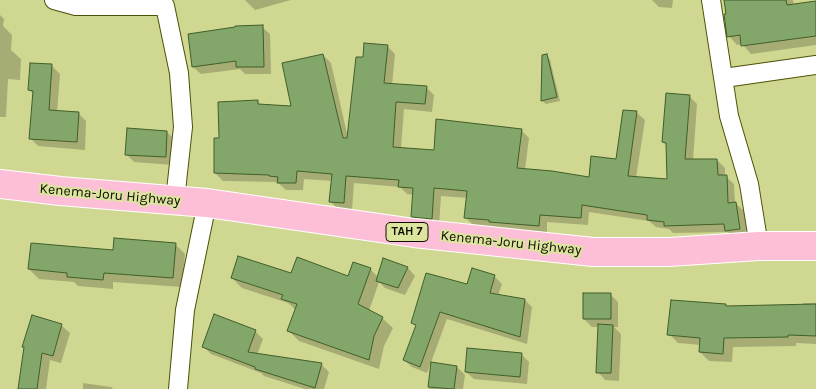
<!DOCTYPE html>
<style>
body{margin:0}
canvas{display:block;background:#cfd791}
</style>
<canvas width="816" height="389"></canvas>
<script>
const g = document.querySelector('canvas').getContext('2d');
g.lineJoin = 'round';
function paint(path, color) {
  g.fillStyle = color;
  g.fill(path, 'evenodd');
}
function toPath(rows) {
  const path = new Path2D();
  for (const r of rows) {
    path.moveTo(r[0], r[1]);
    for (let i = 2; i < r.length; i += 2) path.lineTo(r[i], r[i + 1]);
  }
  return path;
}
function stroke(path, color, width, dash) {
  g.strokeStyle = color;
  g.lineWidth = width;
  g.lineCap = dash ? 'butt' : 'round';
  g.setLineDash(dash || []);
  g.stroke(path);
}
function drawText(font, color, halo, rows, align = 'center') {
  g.font = font + ' Karla,sans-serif';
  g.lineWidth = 4;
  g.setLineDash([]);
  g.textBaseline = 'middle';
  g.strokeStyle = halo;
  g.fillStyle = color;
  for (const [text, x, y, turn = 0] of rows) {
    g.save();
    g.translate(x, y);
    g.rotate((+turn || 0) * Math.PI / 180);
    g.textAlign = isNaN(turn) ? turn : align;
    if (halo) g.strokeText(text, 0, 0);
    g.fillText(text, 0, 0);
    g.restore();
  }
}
const shadow = toPath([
 [245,0,291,0,255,10],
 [652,0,673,0,672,8,659,7],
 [725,0,793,0,794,5,816,2,816,45,751,54,742,44,737,45,729,36],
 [0,15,4,19,3,26,12,35,11,50,21,59,20,80,8,79,6,117,0,117],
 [262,27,270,34,271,74,245,74,240,69,201,74,193,67],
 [387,46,395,54,392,85,426,87,434,95,432,112,404,109,401,148,435,151,521,130,529,138,525,170,590,178,617,160,624,112,637,113,645,120,636,178,668,181,667,146,663,142,689,96,697,104,693,160,717,160,725,168,725,176,734,184,735,203,744,211,747,236,734,238,728,232,673,233,669,229,656,227,649,221,589,212,588,225,547,222,547,233,498,230,496,227,473,225,465,217,468,198,441,196,439,226,420,224,412,216,414,195,407,194,400,187,354,183,352,210,338,209,330,201,333,181,304,179,303,190,286,190,277,182,223,181,215,173,220,140,258,102,261,106,293,107,323,55,331,63,348,138,364,59],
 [543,56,547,56,550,60,560,101,546,104,542,101],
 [52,66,60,74,57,112,79,114,86,121,85,150,38,146,30,138,34,94,29,90],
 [167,132,175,140,173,165,134,162,126,154],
 [175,244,185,254,182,287,113,282,113,289,78,286,74,282,39,279,29,269,114,252],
 [384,260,408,268,415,276,405,295,385,288,379,282,369,311,382,318,393,328,384,346,379,369,299,341,289,331,296,310,288,303,242,288,232,278,291,275,349,277,370,269,378,277],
 [494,276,502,284,498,296,525,300,532,307,527,344,447,319,427,373,412,367,404,360,417,327,413,323,468,286],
 [610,294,618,302,618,327,614,327,621,334,619,381,605,380,598,372,600,327,592,327,584,319],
 [803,303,816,303,816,344,796,343,796,346,733,347,732,362,709,361,700,352,701,345,678,343,669,334,726,306,728,307,803,306],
 [33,317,62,326,70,333,61,363,50,360,46,389,20,389,25,348],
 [255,331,263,339,257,355,322,365,329,372,324,389,305,389,264,376,261,373,211,354,204,347],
 [521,354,529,362,527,384,474,379,466,372],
 [432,364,457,367,465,375,463,389,429,389],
 [83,383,111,387,113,389,83,389]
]);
const building = toPath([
 [724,0,786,0,787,5,816,1,816,36,741,46,740,35,727,37,724,14,726,14,724,0],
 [263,25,264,67,236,67,236,61,192,67,188,34,235,27,235,26,263,25],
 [364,43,388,45,384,83,427,86,425,104,396,102,393,147,434,150,436,119,522,129,517,168,552,171,589,177,591,156,616,159,623,110,637,111,628,176,667,179,666,143,662,142,666,93,690,95,685,159,717,159,718,175,727,175,728,203,736,202,740,229,725,231,724,224,664,226,664,222,647,220,647,215,582,205,581,218,540,215,539,226,489,222,489,220,464,218,467,191,434,188,432,219,411,217,413,188,398,187,399,180,346,176,344,203,329,202,332,174,297,171,296,183,277,183,278,177,269,176,269,175,214,173,214,138,219,138,218,102,258,100,258,104,291,106,282,63,323,54,343,138,347,138,356,57,363,57,364,43],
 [547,54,557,97,541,101,542,55,547,54],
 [30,63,52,64,49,110,79,112,77,142,29,139,33,91,28,90,30,63],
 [127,128,167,131,166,157,125,155,127,128],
 [114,238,176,243,173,278,104,273,103,280,67,277,67,273,28,269,31,243,113,250,114,238],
 [238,256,291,273,297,257,348,276,353,262,371,268,358,304,383,317,374,336,369,360,287,331,297,304,281,299,283,295,231,278,238,256],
 [383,258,408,267,398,288,376,281,383,258],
 [472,268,495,275,490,293,525,299,520,337,440,312,420,367,403,360,416,325,411,323,426,273,467,284,472,268],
 [583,293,611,293,611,319,583,319,583,293],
 [671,300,726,304,726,306,816,304,816,336,788,335,788,337,724,338,723,354,699,352,700,338,667,335,671,300],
 [214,314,256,330,248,352,322,363,315,388,255,369,255,367,202,347,214,314],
 [32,315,62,324,53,356,42,353,37,389,18,389,24,347,22,347,32,315],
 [598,324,613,325,611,373,596,373,598,324],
 [467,348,522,353,520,377,465,372,467,348],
 [431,362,457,366,454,389,428,387,431,362]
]);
const street = toPath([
 [54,0,76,6,165,6],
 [162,0,165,6,179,73,183,127,175,200],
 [711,0,729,116,749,184,759,246],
 [724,78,816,65],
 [178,389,185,310,207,203]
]);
const highway = toPath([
 [0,184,60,191,207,203,414,233,593,252,669,252,759,246,816,246]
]);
const shields = [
 [407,232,42]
];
const shieldNames = [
 ["TAH 7",407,232]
];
const streetNames = [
 ["Kenema-Joru Highway",110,195,5],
 ["Kenema-Joru Highway",511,243,6]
];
paint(shadow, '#0003');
paint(building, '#83a66b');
stroke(building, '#405f28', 1);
stroke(street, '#4d5105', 20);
stroke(highway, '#fff', 30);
stroke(street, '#fff', 18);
stroke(highway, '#fcbfd7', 28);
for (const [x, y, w] of shields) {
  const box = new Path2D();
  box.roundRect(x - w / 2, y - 9.5, w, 19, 4);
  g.fillStyle = '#dce49e';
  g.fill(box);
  stroke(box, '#0c0d00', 1);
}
drawText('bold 12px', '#0c0d00', null, shieldNames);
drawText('14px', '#0c0d00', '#dce49e', streetNames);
</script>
